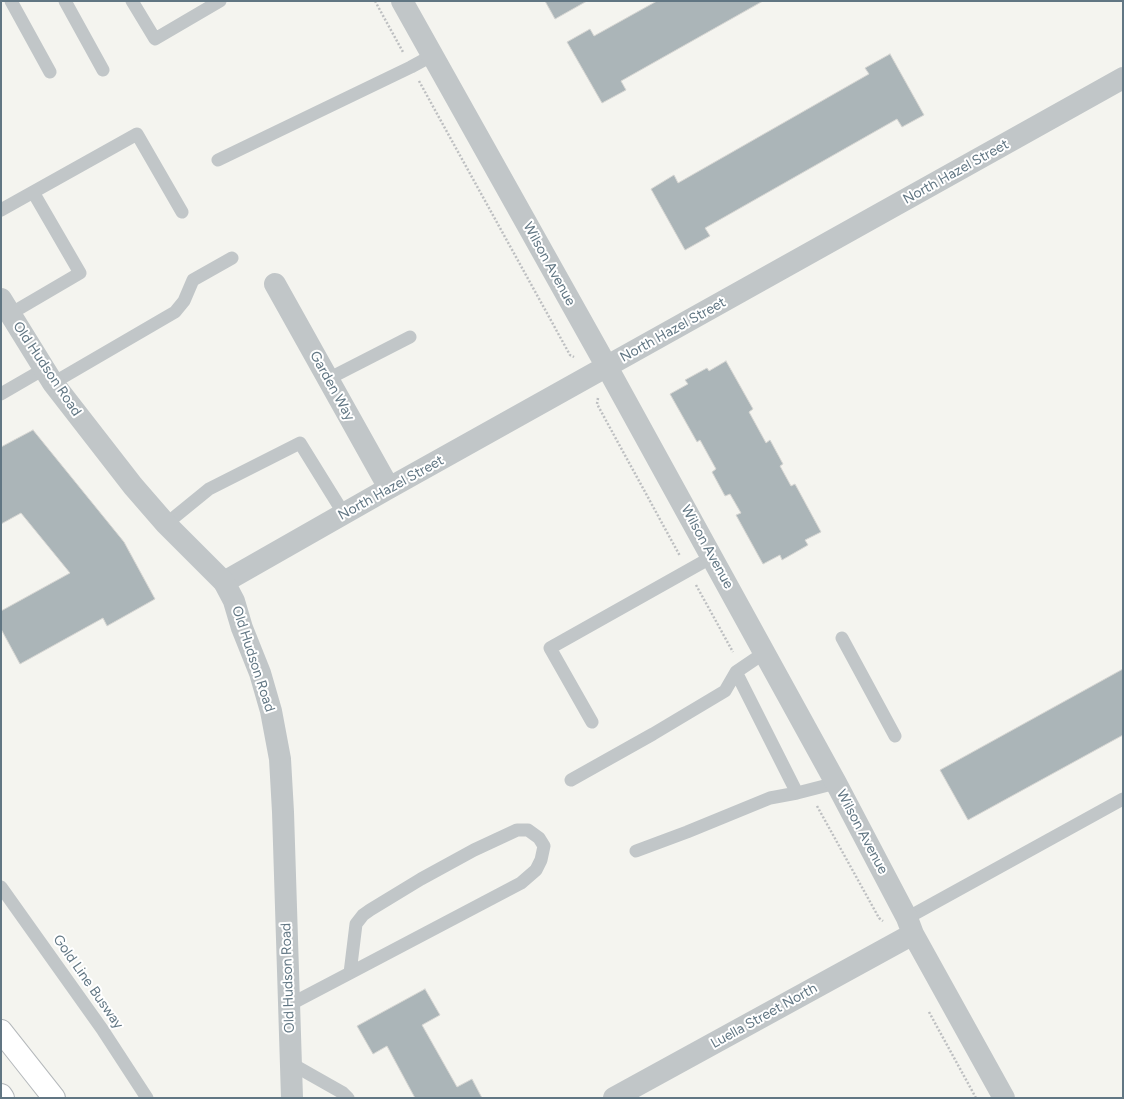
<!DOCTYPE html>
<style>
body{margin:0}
#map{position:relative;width:1124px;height:1099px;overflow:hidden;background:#f4f4ef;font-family:Figtree,sans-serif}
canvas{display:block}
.frame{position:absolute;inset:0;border:2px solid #617683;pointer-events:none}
</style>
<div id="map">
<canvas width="1124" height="1099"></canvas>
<div class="frame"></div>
</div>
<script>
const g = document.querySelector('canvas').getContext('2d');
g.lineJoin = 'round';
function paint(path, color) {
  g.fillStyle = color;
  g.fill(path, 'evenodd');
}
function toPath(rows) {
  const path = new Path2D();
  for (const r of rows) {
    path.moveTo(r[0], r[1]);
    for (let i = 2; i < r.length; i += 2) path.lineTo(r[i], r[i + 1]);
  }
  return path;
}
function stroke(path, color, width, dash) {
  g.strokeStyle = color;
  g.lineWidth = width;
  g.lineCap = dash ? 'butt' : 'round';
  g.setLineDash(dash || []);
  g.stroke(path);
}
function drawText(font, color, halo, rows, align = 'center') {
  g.font = font + ' Figtree,sans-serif';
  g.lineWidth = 4;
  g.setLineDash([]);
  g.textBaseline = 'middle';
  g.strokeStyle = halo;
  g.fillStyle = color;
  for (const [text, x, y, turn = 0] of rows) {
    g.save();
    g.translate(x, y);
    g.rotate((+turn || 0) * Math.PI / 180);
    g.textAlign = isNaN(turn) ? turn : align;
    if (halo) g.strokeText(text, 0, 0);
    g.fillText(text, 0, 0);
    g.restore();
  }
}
const building = toPath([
 [545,1,587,1,555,19,545,1],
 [657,1,763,1,621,81,626,90,602,103,567,42,590,29,594,36,657,1],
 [890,54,924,115,902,127,897,119,705,228,710,236,685,250,651,189,674,175,678,183,869,74,865,68,890,54],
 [726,361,753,409,749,412,766,443,770,440,783,464,780,466,791,486,795,484,821,532,805,540,808,545,782,560,780,555,763,564,736,515,741,513,730,494,725,496,712,472,716,469,700,440,697,442,670,394,688,384,685,380,707,368,709,371,726,361],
 [33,430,124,542,155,599,107,626,103,618,20,664,1,629,1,611,70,573,21,513,1,524,1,447,33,430],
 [1123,669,1123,735,968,820,940,770,1123,669],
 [425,989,440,1015,422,1025,457,1087,472,1079,482,1098,415,1098,387,1046,373,1054,357,1026,425,989]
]);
const path = toPath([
 [375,1,403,52],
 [419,81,570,355,574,357],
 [598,398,597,404,680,556],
 [696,585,733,652],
 [817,806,879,918,883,921],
 [929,1012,976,1098]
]);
const service = toPath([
 [11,1,50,72],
 [65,1,103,70],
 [132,1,155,39,220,1],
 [218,160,411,67,433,55],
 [1,210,137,134,182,212],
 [10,314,80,273,33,192],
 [328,379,410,337],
 [53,383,175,312,184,301,193,280,232,258],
 [1,394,44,369],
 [166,524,209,489,300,443,344,514],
 [842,638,895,736],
 [736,672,797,793],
 [592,722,550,648,712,557],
 [571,780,653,734,725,691,736,672,764,653],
 [636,851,687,832,770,798,797,793,836,783],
 [1,887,102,1029,147,1098],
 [907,918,1123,799],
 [289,1005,350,973,521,883,536,870,541,860,544,846,539,838,528,830,517,830,474,850,421,879,370,910,363,915,356,924,350,973],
 [290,1063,343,1093,348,1098]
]);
const minor = toPath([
 [402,1,607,367,836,783,907,918,913,934,1004,1098],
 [275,284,389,488],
 [224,582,389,488,1123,78],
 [614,1098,913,934]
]);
const tertiary = toPath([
 [1,299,53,383,133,486,166,524,224,582,234,601,242,628,260,673,271,711,280,759,283,812,292,1098]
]);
const motorway = toPath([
 [1,1031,54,1098],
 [1,1095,3,1098]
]);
const streetNames = [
 ["North Hazel Street",956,172,-29],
 ["Wilson Avenue",549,264,61],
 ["North Hazel Street",673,330,-29],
 ["Old Hudson Road",47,369,56],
 ["Garden Way",332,386,61],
 ["North Hazel Street",391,488,-29],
 ["Wilson Avenue",707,547,61],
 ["Old Hudson Road",253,659,72],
 ["Wilson Avenue",862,832,62],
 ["Old Hudson Road",288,978,-92],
 ["Gold Line Busway",88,982,55],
 ["Luella Street North",764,1016,-29]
];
paint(building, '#abb5b8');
stroke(building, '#d5d5d2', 1);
stroke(motorway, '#b5b9bc', 24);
stroke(path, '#bdbfc1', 2.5, [2, 2]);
stroke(service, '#c1c6c8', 13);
stroke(minor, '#c1c6c8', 22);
stroke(tertiary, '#c1c6c8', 22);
stroke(motorway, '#fff', 22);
drawText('14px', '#617683', '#fff', streetNames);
</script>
